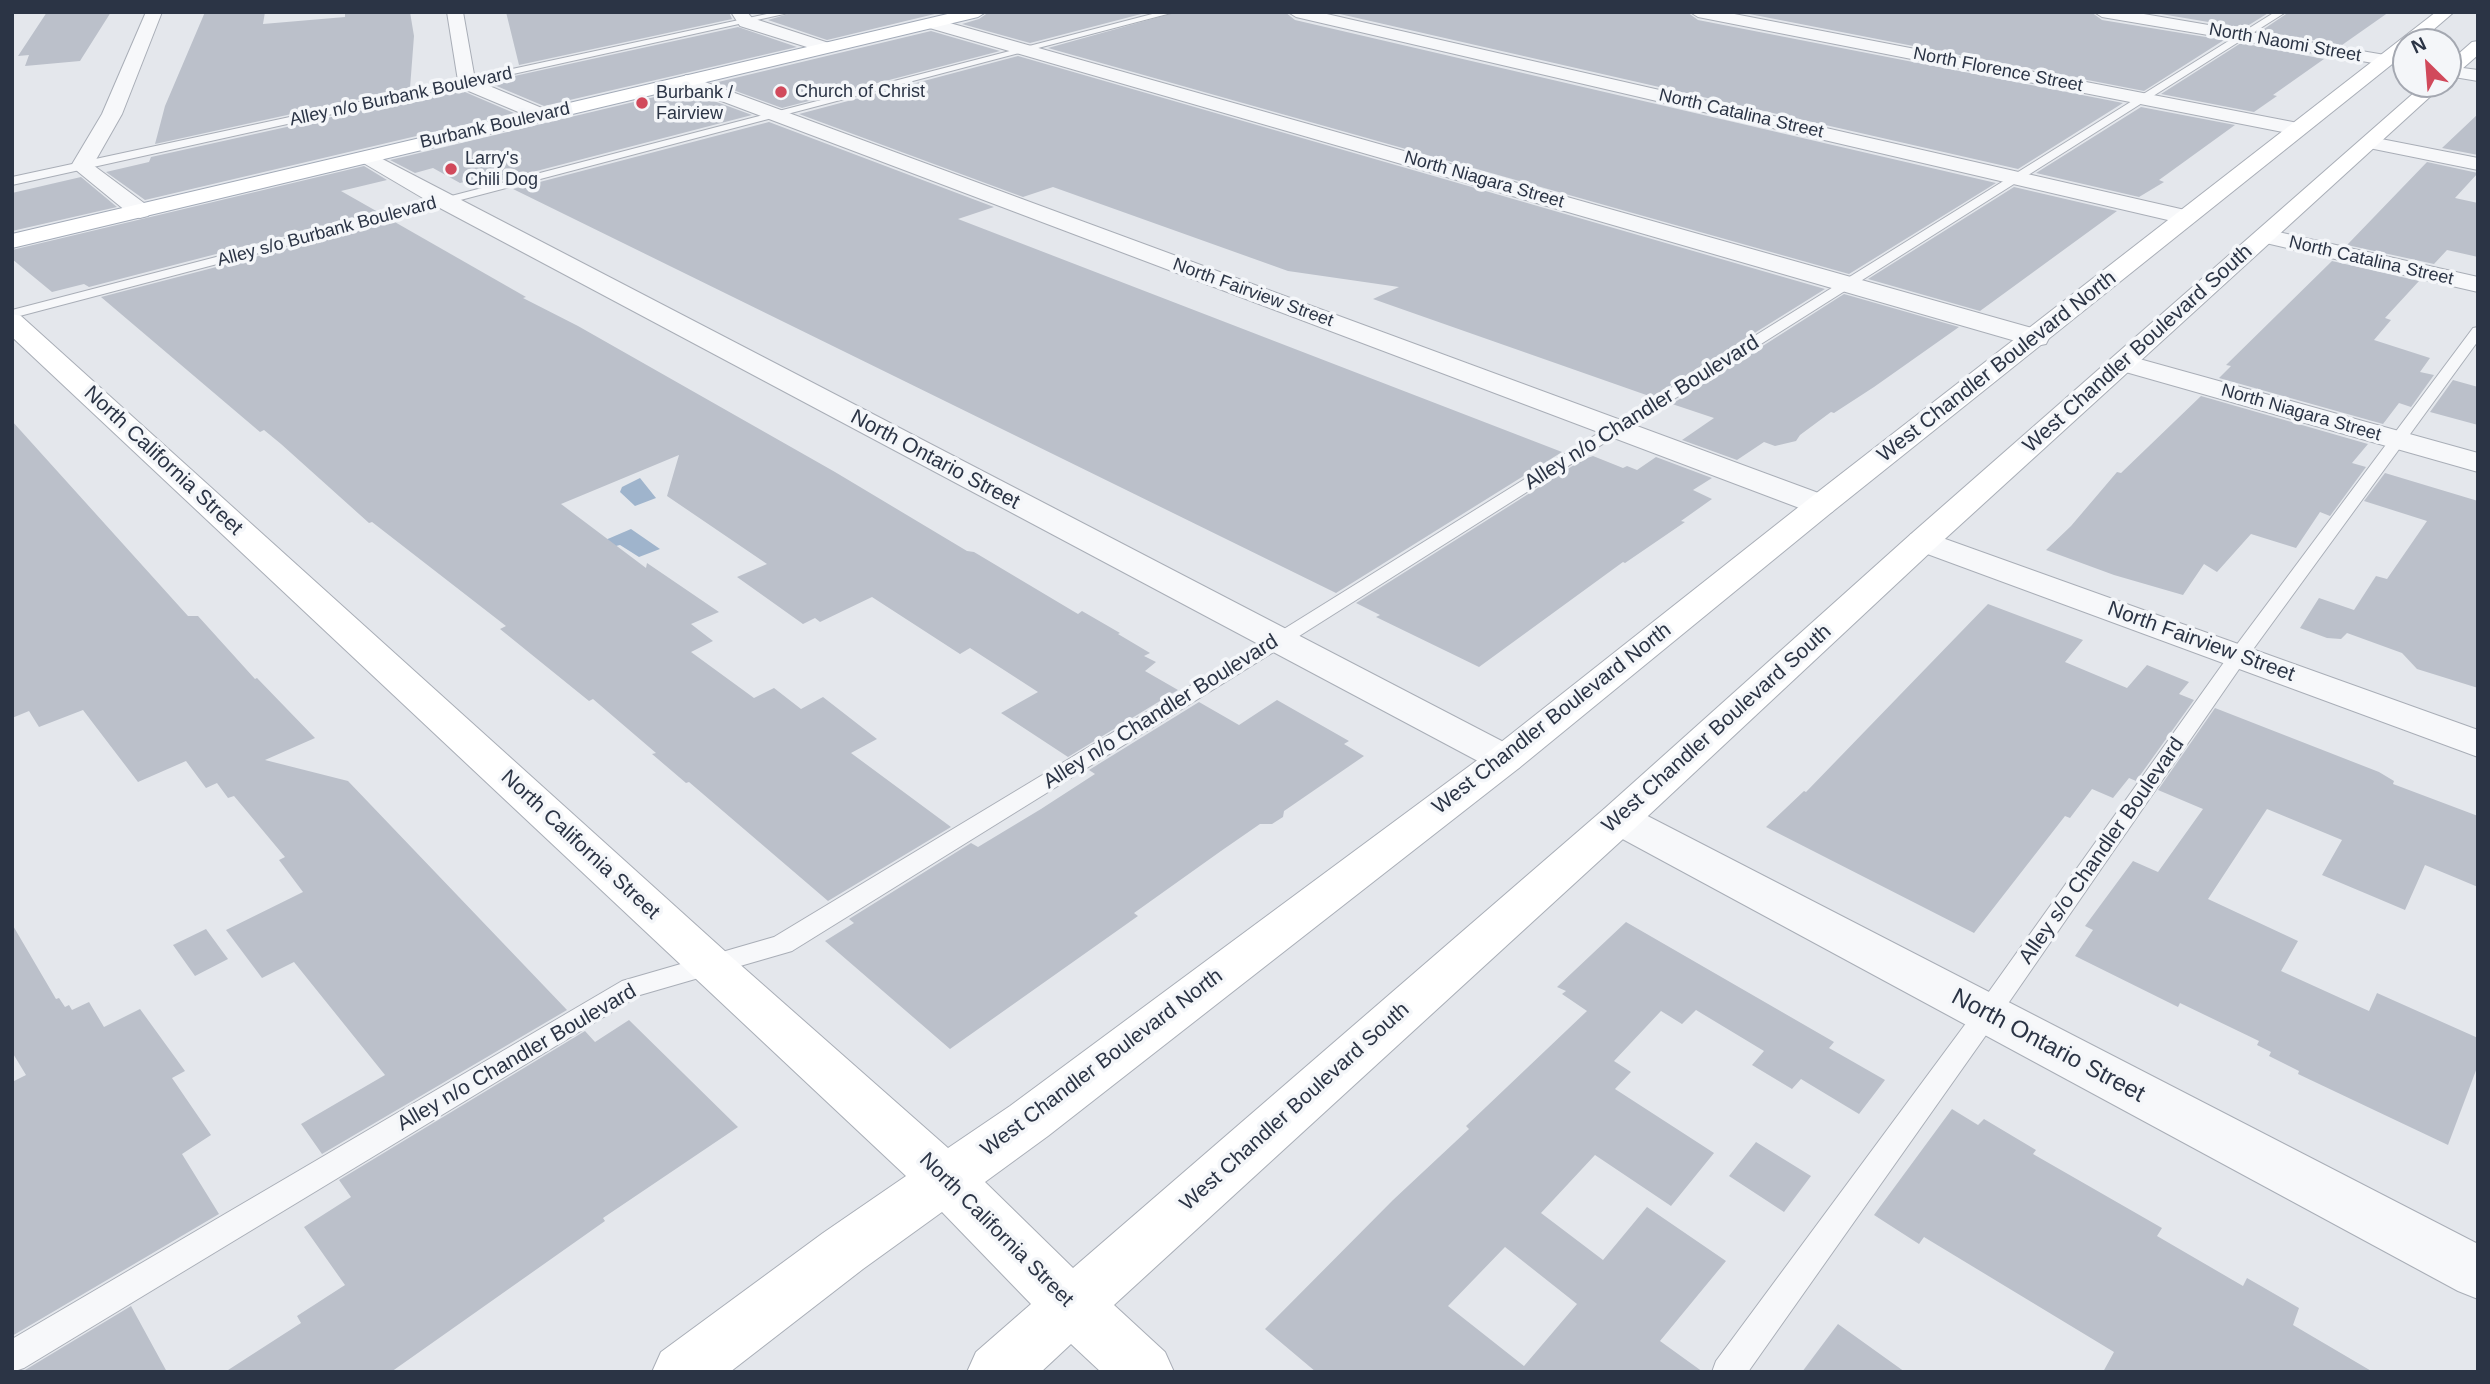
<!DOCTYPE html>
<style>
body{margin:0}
#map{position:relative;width:2490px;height:1384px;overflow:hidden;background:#e4e7ec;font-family:Helvetica,sans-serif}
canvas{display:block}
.frame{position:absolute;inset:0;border:14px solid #2b3445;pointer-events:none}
.north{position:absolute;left:2392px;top:28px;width:70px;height:70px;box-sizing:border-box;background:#f4f6f9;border:2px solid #a4a8b1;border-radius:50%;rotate:335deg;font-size:19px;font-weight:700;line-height:28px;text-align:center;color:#2b3445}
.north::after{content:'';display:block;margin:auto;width:24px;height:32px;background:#d1495b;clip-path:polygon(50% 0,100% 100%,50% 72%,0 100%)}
</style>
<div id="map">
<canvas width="2490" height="1384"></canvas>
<div class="frame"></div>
<div class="north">N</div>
</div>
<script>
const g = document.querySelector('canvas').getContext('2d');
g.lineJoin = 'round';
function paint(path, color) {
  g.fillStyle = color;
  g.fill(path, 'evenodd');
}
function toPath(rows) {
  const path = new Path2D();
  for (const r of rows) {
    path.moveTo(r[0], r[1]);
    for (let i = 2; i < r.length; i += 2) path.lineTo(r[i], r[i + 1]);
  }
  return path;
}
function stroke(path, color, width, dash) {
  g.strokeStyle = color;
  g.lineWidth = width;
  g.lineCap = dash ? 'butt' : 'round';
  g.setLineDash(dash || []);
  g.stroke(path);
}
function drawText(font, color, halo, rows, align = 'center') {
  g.font = font + ' Helvetica,sans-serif';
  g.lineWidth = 7;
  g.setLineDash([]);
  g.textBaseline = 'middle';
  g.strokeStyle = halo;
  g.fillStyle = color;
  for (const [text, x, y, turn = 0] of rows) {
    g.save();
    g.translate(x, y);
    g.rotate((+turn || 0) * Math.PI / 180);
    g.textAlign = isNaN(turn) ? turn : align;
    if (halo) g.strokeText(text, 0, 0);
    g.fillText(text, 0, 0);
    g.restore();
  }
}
const water = toPath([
 [640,478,656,498,635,506,620,492,622,487],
 [631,529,660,549,639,557,620,545,612,547,603,541]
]);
const building = toPath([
 [47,12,111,12,80,61,25,66,29,55,18,56],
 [205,12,265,12,263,24,345,17,345,12,410,12,414,36,410,88,155,144,165,106],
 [506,12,729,12,732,19,519,65],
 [795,12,943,12,827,40,768,20],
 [989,12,1149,12,1030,43,962,24,979,19],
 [1177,12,1285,12,1295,20,1996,183,1849,274,1048,48],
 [1331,12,1687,12,1698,20,2123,103,2018,169],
 [1739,12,2091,12,2102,20,2224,40,2144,91],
 [2149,12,2270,12,2244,28],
 [2289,12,2389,12,2342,45,2261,31],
 [738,27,797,47,544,106,487,82],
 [931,31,1000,51,782,108,714,83],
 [2241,43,2324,59,2273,95,2277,96,2254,112,2161,94],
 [1018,56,1825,289,1652,397,1373,299,1399,287,1288,271,1053,187,1023,197,799,114],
 [458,89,514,113,145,200,106,172,149,162,151,157],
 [684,90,752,115,498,181,487,176,460,183,433,168,415,173,390,160],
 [2141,107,2235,125,2159,180,2164,182,2139,197,2036,173],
 [2478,114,2478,155,2442,148],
 [769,122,994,207,958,219,1562,452,1336,593,513,189],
 [2427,162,2478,173,2455,198,2478,203,2478,257,2447,250,2434,264,2347,245],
 [364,166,387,180,341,191,378,212,89,287,84,284,52,292,12,259,12,250],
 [81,177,117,207,12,231,12,193],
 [2014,187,2117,211,1980,311,1868,279],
 [393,221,526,297,523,298,578,326,835,472,967,551,974,552,1078,614,1082,611,1120,633,1118,634,1150,653,1144,656,1156,662,1145,671,1178,690,1068,757,1001,713,1038,692,970,648,960,654,872,597,820,622,815,618,803,624,737,577,767,564,667,496,679,455,561,504,646,568,647,563,719,612,691,624,713,641,691,652,754,698,774,688,801,709,823,697,877,739,851,753,951,827,828,901,689,782,686,783,652,754,656,753,593,699,589,701,500,629,506,626,372,522,369,523,281,444,264,430,260,432,101,297],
 [2332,261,2419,281,2385,318,2391,320,2374,340,2430,358,2420,372,2434,375,2411,407,2399,403,2383,424,2219,378,2231,366,2226,365],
 [1844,294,1959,327,1874,387,1834,413,1831,412,1800,435,1796,441,1775,446,1764,442,1737,460,1682,440,1714,418,1672,404],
 [2453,380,2478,387,2478,425,2430,412],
 [2201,396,2368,444,2352,463,2366,467,2330,516,2320,512,2296,548,2251,534,2217,572,2204,564,2183,595,2114,575,2046,550,2071,526,2117,472,2121,473],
 [12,421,188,616,198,616,255,679,257,678,315,738,265,760,348,781,567,1010,322,1154,301,1124,385,1075,294,962,262,978,226,930,303,892,279,860,285,857,234,796,228,798,217,783,206,788,186,761,138,782,83,710,39,727,29,711,12,718],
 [1593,456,1623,468,1627,466,1637,470,1656,457,1712,478,1693,490,1712,499,1681,521,1685,522,1625,563,1623,562,1479,667,1376,617,1380,615,1356,603,1582,460],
 [2385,473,2478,501,2478,688,2417,669,2402,653,2347,633,2341,639,2327,638,2300,628,2319,598,2354,610,2376,576,2387,579,2427,521,2364,501],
 [1988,604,2083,640,2065,662,2127,688,2147,665,2189,682,2179,694,2194,700,2136,781,2129,778,2113,798,2092,789,2070,818,2065,816,1974,933,1766,827,1804,791,1806,792],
 [1277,700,1349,741,1344,744,1364,756,1284,811,1283,817,1272,824,1260,824,1221,851,1134,913,1138,916,950,1049,825,941,854,923,849,919,971,843,978,847,1041,809,1095,774,1089,770,1199,702,1239,725],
 [2215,708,2379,772,2394,781,2393,784,2478,816,2478,887,2425,865,2405,910,2322,875,2342,840,2267,809,2208,899,2298,941,2281,971,2369,1011,2377,993,2478,1038,2478,1065,2448,1145,2298,1074,2299,1071,2269,1056,2271,1052,2257,1045,2259,1041,2180,1003,2178,1007,2075,956,2093,930,2085,926,2133,861,2158,872,2203,809,2158,790],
 [1626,922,1834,1042,1829,1048,1885,1080,1859,1114,1801,1079,1792,1089,1752,1065,1764,1051,1696,1010,1682,1024,1661,1011,1614,1061,1631,1072,1615,1089,1714,1153,1671,1206,1595,1155,1541,1213,1603,1260,1647,1207,1726,1261,1660,1341,1703,1372,1316,1372,1265,1329,1393,1200,1469,1129,1466,1126,1587,1011,1562,994,1566,991,1557,987],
 [1505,1247,1577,1304,1524,1366,1448,1306],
 [12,924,56,999,59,998,65,1007,69,1005,72,1010,89,1002,104,1027,140,1009,185,1071,172,1078,211,1135,182,1154,219,1214,12,1336,12,1082,26,1075,12,1052],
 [206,929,228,959,195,976,173,945],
 [629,1020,738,1127,603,1218,605,1221,391,1372,225,1372,301,1323,297,1316,345,1285,304,1227,351,1197,339,1180,585,1031,595,1042],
 [1952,1109,1978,1125,1984,1119,2036,1150,2033,1154,2162,1228,2157,1236,2243,1286,2247,1278,2299,1308,2293,1325,2373,1372,2103,1372,2114,1352,1924,1237,1919,1244,1874,1215],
 [1756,1142,1811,1176,1784,1212,1729,1176],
 [131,1306,167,1372,21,1372,25,1370],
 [1838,1324,1905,1372,1802,1372]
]);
const lane = toPath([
 [776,12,793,12,12,185,12,177,776,12],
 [1160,12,1175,12,12,318,12,310,1160,12],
 [2275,12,2286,12,1285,645,792,951,640,995,24,1368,12,1372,12,1339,622,981,774,937,1271,637,2275,12],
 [2478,327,2478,341,2246,659,1996,1021,1748,1372,1712,1372,1716,1361,1978,1007,2232,651,2473,328,2478,327]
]);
const street = toPath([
 [146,12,162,12,122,114,93,165,148,206,151,211,148,216,140,218,132,216,71,166,102,114,146,12],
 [447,12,463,12,475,80,549,111,552,115,549,119,535,119,459,87,447,12],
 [731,12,747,12,752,18,832,44,835,48,826,53,740,26,731,12],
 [1288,12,1318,12,2185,210,2193,212,2196,217,2193,222,2185,224,1296,17,1288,12],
 [1690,12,1724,12,2298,123,2305,125,2308,129,2305,133,2298,135,1698,17,1690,12],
 [2094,12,2132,12,2385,55,2394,60,2385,65,2102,17,2094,12],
 [932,18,2046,332,2049,338,2046,344,2036,346,2026,344,926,27,924,23,932,18],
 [2448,66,2478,70,2478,81,2448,76,2448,66],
 [686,75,1832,498,1837,505,1832,512,1821,515,1810,512,679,85,677,81,686,75],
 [2371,137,2478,158,2478,170,2364,147,2361,143,2364,139,2371,137],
 [367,151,1519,750,1525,759,1519,768,1505,772,1491,768,438,207,360,161,357,157,360,153,367,151],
 [2265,229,2478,277,2478,292,2257,241,2253,236,2257,231,2265,229],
 [2125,355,2478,453,2478,472,2115,369,2111,363,2115,357,2125,355],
 [1923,531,2478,730,2478,757,1911,548,1906,541,1911,534,1923,531],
 [1619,805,1634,809,2478,1244,2478,1299,2458,1291,1604,829,1598,819,1604,809,1619,805]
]);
const secondary = toPath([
 [2436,12,2454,12,2419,42,2406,42,2406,53,1832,512,1519,768,1048,1136,985,1182,1073,1268,1604,809,1911,534,2424,84,2444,84,1935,548,1634,829,1114,1305,1165,1352,1174,1372,1101,1372,1071,1344,1041,1372,967,1372,976,1352,1031,1304,942,1212,863,1269,730,1372,652,1372,661,1352,823,1233,906,1176,12,337,12,314,21,316,727,953,948,1148,1010,1106,1491,750,1810,498,2436,12],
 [2478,41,2478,55,2454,76,2448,77,2448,63,2472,42,2478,41]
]);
const primary = toPath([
 [956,12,986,12,978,17,12,248,12,234,956,12]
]);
const markers = [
 [781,92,7,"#d1495b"],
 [642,103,7,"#d1495b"],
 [451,169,7,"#d1495b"]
];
const farStreetnames = [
 ["North Naomi Street",2285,43,10],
 ["North Florence Street",1998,70,11],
 ["Alley n/o Burbank Boulevard",401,97,-12],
 ["North Catalina Street",1741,114,13],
 ["Burbank Boulevard",495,126,-13],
 ["North Niagara Street",1484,180,16],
 ["Alley s/o Burbank Boulevard",327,232,-15],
 ["North Catalina Street",2371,261,13],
 ["North Fairview Street",1253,293,20],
 ["North Niagara Street",2301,413,16]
];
const farPoinames = [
 ["Church of Christ",795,92],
 ["Burbank /",656,93],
 ["Fairview",656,114],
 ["Larry's",465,159],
 ["Chili Dog",465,180]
];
const streetNames = [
 ["West Chandler Boulevard South",2138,349,-42],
 ["West Chandler Boulevard North",1997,367,-38],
 ["Alley n/o Chandler Boulevard",1642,413,-32],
 ["North Ontario Street",935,460,28],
 ["North California Street",163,461,43],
 ["North Fairview Street",2201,642,20],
 ["Alley n/o Chandler Boulevard",1161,712,-32],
 ["West Chandler Boulevard North",1552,719,-38],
 ["West Chandler Boulevard South",1717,729,-42],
 ["North California Street",580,845,43],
 ["Alley s/o Chandler Boulevard",2102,851,-55],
 ["Alley n/o Chandler Boulevard",517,1058,-30],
 ["West Chandler Boulevard North",1102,1063,-37],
 ["West Chandler Boulevard South",1295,1107,-42],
 ["North California Street",996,1230,45]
];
const nearStreetnames = [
 ["North Ontario Street",2048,1046,28]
];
paint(water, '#9fb4cc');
paint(building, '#bbc0ca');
stroke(lane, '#a9aeb7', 2);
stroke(street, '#a9aeb7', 2);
stroke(secondary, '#a9aeb7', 2);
stroke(primary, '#a3abb8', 2);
paint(lane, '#f7f8fa');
paint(street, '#f7f8fa');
paint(secondary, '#fff');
paint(primary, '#fff');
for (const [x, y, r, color] of markers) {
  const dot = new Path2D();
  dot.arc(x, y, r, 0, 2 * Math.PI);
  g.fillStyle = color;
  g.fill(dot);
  stroke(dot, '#f4f6f9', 2.5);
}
drawText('18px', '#2b3445', '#f4f6f9', farStreetnames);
drawText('18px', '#2b3445', '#f4f6f9', farPoinames, 'left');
drawText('21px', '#2b3445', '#f4f6f9', streetNames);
drawText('24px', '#2b3445', '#f4f6f9', nearStreetnames);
</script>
